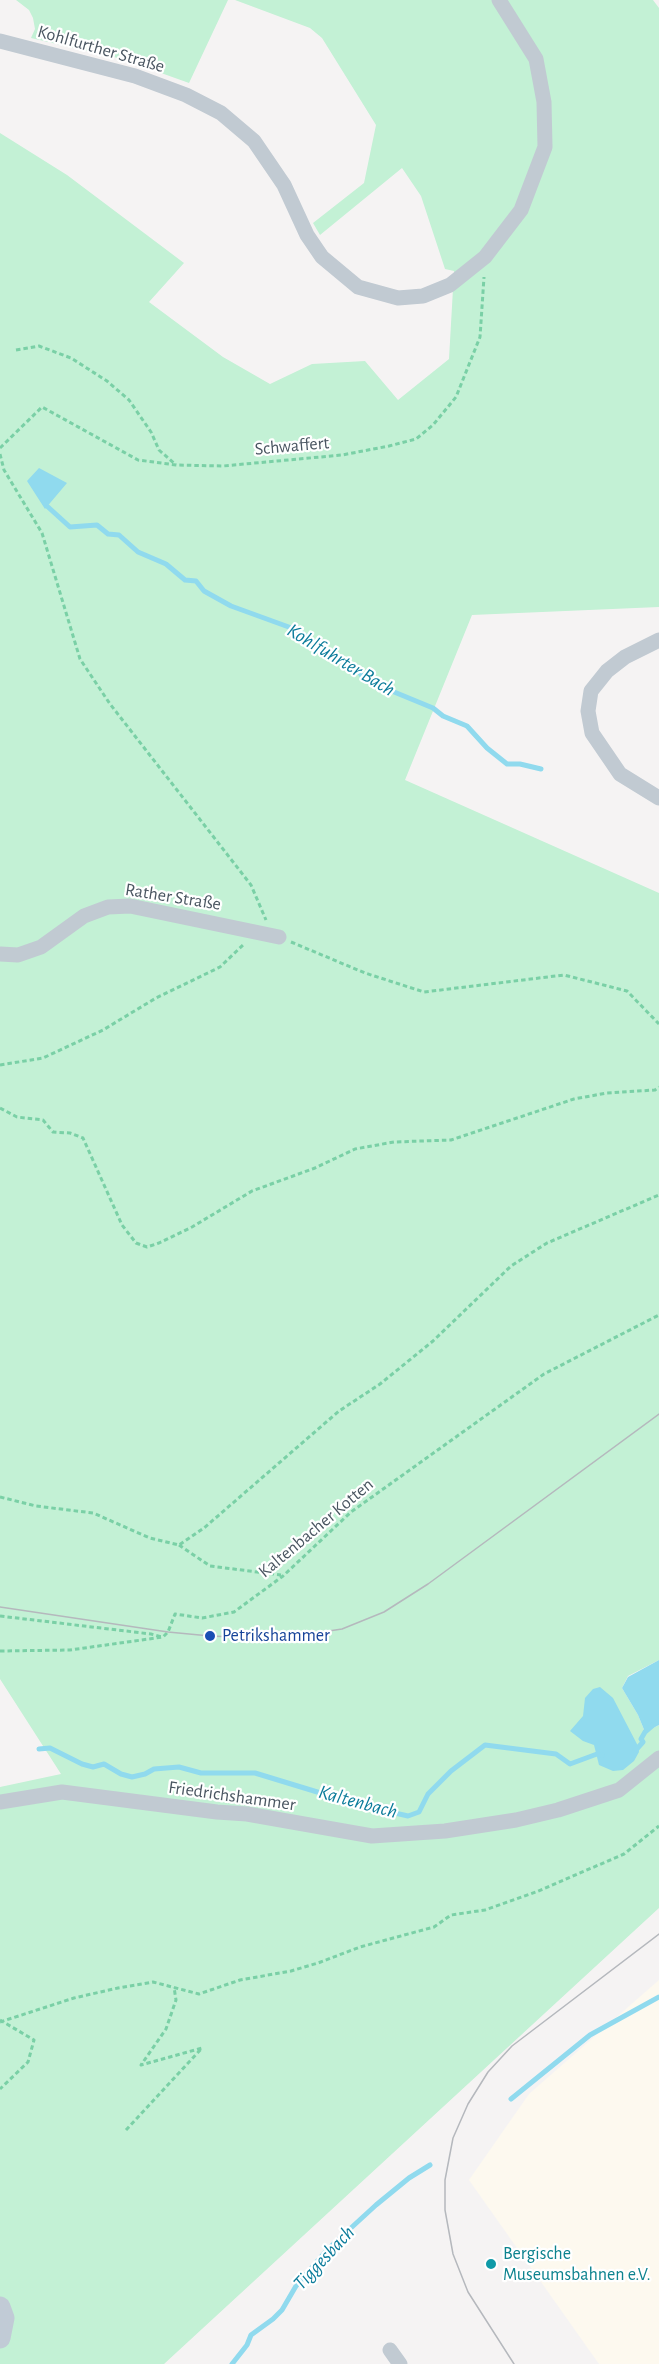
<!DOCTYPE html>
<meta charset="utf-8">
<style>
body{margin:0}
canvas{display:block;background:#f5f3f3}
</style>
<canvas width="659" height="2364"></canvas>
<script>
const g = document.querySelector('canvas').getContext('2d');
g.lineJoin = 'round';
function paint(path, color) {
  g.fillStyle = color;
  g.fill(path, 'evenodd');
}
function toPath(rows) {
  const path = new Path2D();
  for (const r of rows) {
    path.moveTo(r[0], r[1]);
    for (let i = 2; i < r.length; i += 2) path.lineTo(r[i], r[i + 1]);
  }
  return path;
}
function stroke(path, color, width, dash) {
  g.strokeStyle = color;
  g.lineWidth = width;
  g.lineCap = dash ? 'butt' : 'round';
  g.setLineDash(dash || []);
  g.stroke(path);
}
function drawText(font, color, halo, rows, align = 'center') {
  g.font = font + ' "Alegreya Sans",sans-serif';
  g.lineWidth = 4.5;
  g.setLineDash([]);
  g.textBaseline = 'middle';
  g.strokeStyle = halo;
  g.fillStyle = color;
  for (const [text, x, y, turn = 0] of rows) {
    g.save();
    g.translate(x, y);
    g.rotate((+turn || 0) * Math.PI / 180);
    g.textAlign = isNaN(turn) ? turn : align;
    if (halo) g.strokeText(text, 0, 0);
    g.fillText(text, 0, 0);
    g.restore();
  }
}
const commercial = toPath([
 [659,1980,659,2364,599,2364,469,2180,529,2094]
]);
const green = toPath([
 [16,0,228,0,189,83,122,59,31,38,35,29,33,18,29,10],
 [235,0,653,0,659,8,659,607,472,615,405,780,659,893,659,1660,628,1676,622,1688,638,1715,645,1732,659,1725,659,1908,164,2364,0,2364,0,1787,61,1774,0,1679,0,133,67,175,184,263,149,302,223,357,270,384,312,364,365,361,398,400,449,359,454,271,445,269,421,196,402,168,320,235,313,223,364,183,376,125,322,38,310,28]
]);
const water = toPath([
 [39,468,67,483,45,509,27,481],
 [659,1660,659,1725,645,1732,638,1715,622,1688,628,1677],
 [600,1687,613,1698,638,1746,639,1752,634,1761,623,1770,613,1771,599,1765,594,1745,583,1741,570,1731,583,1716,585,1698,593,1689]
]);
const stream = toPath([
 [48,507,70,527,97,525,108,534,119,535,138,552,166,564,185,580,196,581,204,591,231,606,297,630,360,673,365,680,433,708,443,716,467,726,487,748,507,764,520,764,541,769],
 [39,1749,50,1748,82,1764,93,1767,104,1764,121,1774,132,1777,145,1774,154,1769,179,1767,201,1773,255,1773,360,1805,408,1816,419,1812,428,1794,451,1771,485,1745,556,1754,570,1764,597,1754,602,1755],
 [635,1751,643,1742,641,1739,645,1732,659,1720],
 [511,2099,590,2035,659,1997],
 [232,2364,247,2345,251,2335,273,2319,282,2310,296,2286,328,2249,376,2205,409,2178,430,2165]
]);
const path = toPath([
 [16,350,39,346,71,358,107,381,129,400,151,432,159,450,176,465],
 [0,448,42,407,138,460,176,465,223,466,342,455,389,446,416,439,433,425,456,397,480,337,484,277],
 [0,454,4,470,42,533,80,659,110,704,251,885,266,920],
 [291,942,365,973,424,992,564,975,627,991,659,1024],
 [0,1065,43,1058,103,1030,156,998,220,967,243,945],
 [0,1108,17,1117,43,1120,53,1132,70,1133,83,1138,122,1225,136,1243,147,1247,159,1243,192,1227,252,1191,315,1168,355,1149,394,1142,451,1140,574,1099,607,1093,655,1090,659,1087],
 [0,1497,36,1506,93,1513,150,1538,179,1545,204,1528,339,1411,380,1384,433,1341,511,1266,547,1243,659,1195],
 [179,1545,210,1566,281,1575],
 [0,1616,151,1634,162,1637],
 [0,1651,70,1650,163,1637,168,1632,175,1614,202,1618,234,1612,283,1576,351,1512,544,1374,659,1315],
 [0,2020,34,2040,28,2062,0,2089],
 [0,2022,74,1998,118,1988,153,1982,199,1994,240,1980,291,1971,318,1963,360,1947,434,1927,451,1915,485,1910,536,1892,624,1854,659,1826],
 [126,2130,202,2048,141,2065,166,2029,176,2000,174,1987]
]);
const minor = toPath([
 [0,41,135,76,186,95,221,113,254,141,284,185,307,235,322,257,358,287,398,298,423,296,450,285,485,257,521,210,545,147,544,102,536,59,499,0],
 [659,640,625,657,607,671,591,691,588,711,592,733,620,774,659,798],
 [0,954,18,955,41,947,84,916,108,907,130,906,279,937],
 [0,1802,62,1792,217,1812,247,1814,372,1836,445,1831,516,1820,558,1810,619,1790,659,1758],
 [390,2350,400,2364]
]);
const secondary = toPath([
 [0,2307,4,2318,0,2338]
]);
const tram = toPath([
 [0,1607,168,1632,210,1636,261,1638,309,1634,342,1629,384,1612,428,1584,659,1414],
 [514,2364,468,2292,453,2254,445,2210,445,2180,453,2138,468,2104,488,2072,512,2046,659,1934]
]);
const markers = [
 [210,1636,6,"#1a4fb4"],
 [491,2264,6,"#0f9aa8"]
];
const streetNames = [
 ["Kohlfurther Straße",101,49,16],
 ["Schwaffert",292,446,-5],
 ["Rather Straße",173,897,9],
 ["Kaltenbacher Kotten",316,1528,-40],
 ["Friedrichshammer",232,1796,8]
];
const transitNames = [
 ["Petrikshammer",222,1636]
];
const cultureNames = [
 ["Bergische",503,2254],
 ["Museumsbahnen e.V.",503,2275]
];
const waterNames = [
 ["Kohlfuhrter Bach",341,660,31],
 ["Kaltenbach",358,1802,15],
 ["Tiggesbach",324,2258,-47]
];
paint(commercial, '#fdf9ef');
paint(green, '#c3f1d5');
paint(water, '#90daee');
stroke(stream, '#90daee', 5);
stroke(path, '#7ad0a6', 3, [4.5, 3]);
stroke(minor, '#c1cad2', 15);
stroke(secondary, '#c1cbd6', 21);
stroke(tram, '#b5b8bd', 1.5);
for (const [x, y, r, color] of markers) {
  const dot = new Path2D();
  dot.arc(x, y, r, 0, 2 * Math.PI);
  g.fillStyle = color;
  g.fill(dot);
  stroke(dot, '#fff', 2);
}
drawText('18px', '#4a5661', '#fff', streetNames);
drawText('18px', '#164399', '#fff', transitNames, 'left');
drawText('18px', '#0d838f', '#fff', cultureNames, 'left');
drawText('italic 20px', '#0c7c9b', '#fff', waterNames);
</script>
